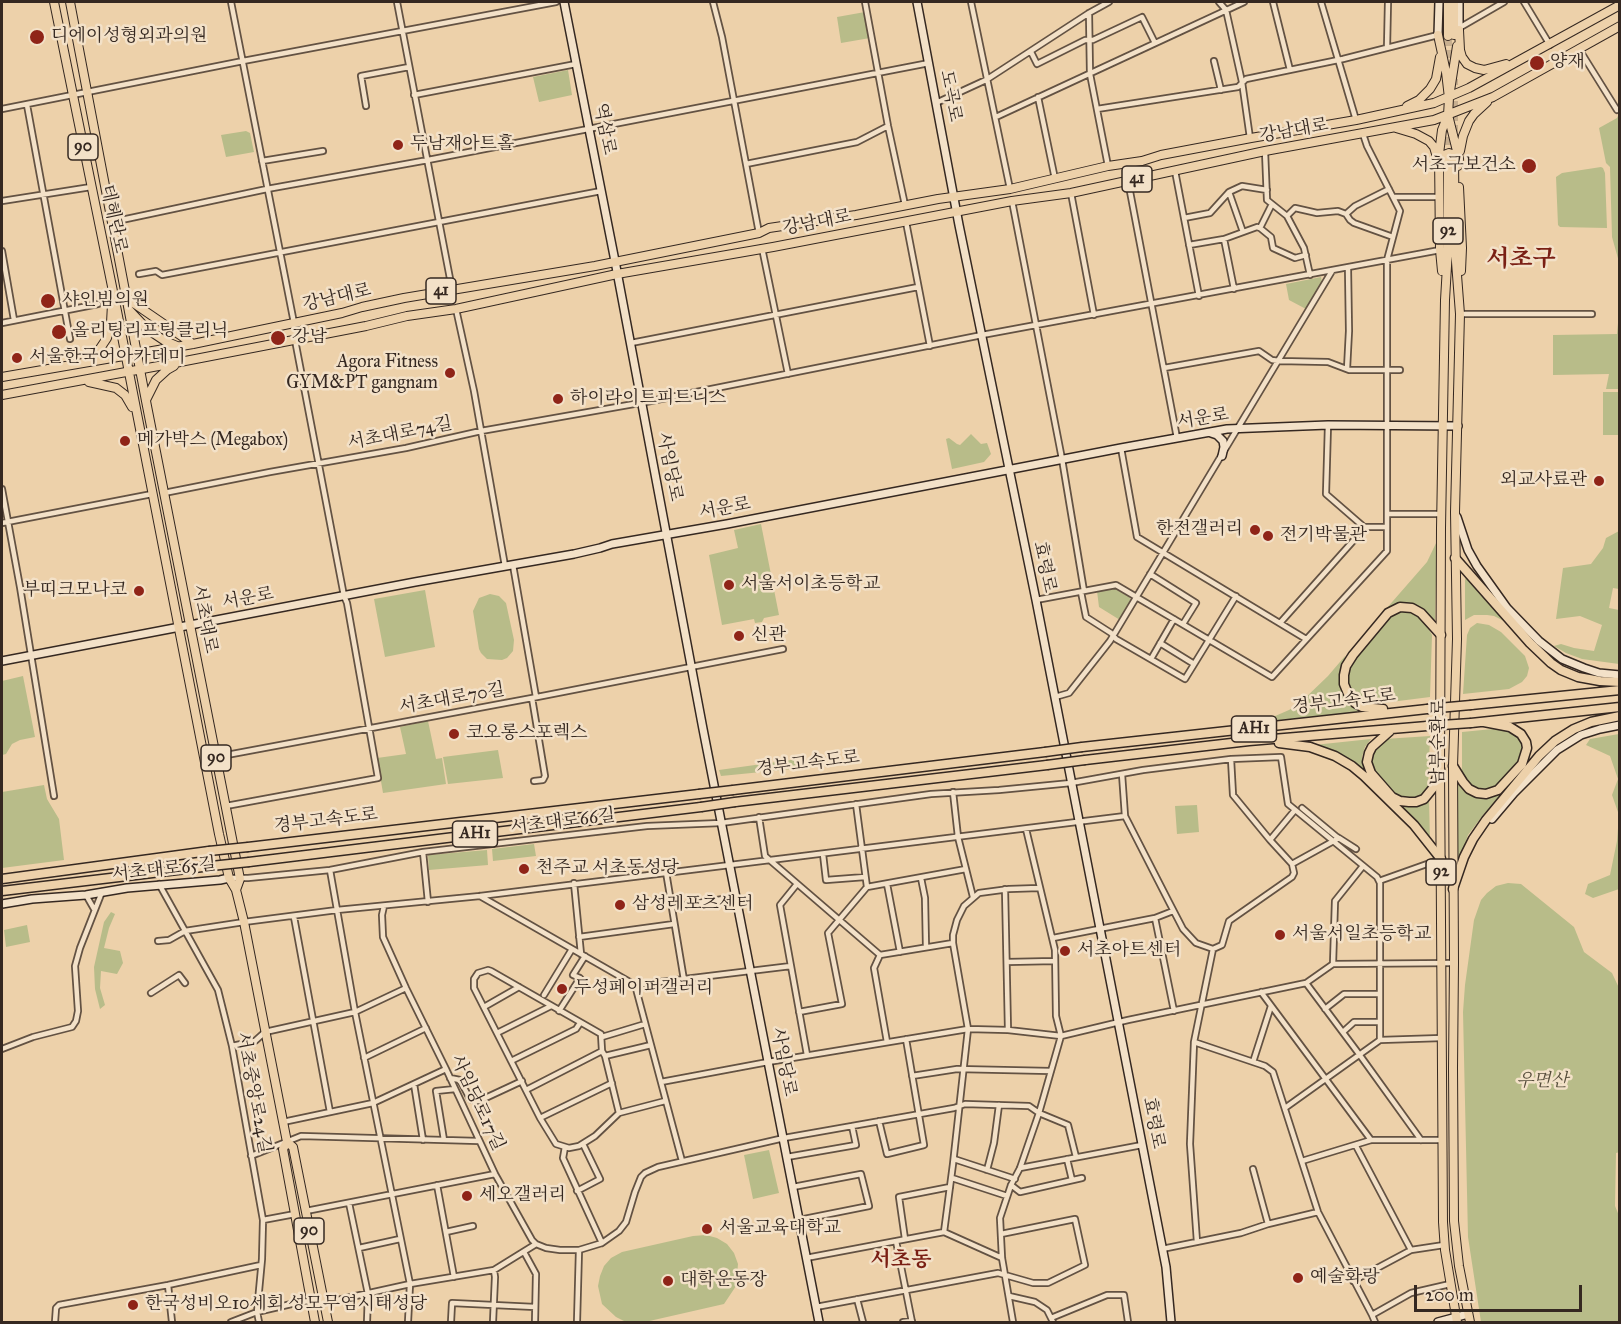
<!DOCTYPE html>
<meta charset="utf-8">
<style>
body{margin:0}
#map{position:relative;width:1621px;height:1324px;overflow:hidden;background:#edd1aa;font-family:"IM FELL Great Primer",serif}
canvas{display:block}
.frame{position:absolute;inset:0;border:3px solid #352821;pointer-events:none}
.scale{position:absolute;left:1414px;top:1285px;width:168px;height:27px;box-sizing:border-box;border:3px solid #352821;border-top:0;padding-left:8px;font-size:18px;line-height:21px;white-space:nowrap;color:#352821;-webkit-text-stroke:4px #f3e1c8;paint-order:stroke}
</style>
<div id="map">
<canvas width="1621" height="1324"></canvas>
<div class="frame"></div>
<div class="scale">200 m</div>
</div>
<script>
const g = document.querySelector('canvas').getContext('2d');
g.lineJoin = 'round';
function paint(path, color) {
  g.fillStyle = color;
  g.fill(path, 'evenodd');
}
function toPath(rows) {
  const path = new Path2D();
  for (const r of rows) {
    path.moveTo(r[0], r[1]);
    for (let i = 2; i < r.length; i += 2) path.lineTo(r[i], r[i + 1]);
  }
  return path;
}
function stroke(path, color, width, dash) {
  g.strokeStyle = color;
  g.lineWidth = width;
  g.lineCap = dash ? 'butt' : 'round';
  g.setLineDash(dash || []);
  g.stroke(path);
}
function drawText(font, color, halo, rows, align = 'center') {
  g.font = font + ' "IM FELL Great Primer","Noto Serif KR",serif';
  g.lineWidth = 5;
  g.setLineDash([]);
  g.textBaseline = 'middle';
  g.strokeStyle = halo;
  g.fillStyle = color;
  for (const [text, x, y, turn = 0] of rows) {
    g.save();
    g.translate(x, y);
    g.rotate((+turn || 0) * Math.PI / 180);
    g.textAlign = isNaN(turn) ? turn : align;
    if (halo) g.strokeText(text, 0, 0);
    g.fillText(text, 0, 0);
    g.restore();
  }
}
const green = toPath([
 [865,12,870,38,841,43,837,17],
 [568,70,572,95,539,102,533,77],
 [1619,114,1619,262,1612,237,1610,167,1606,163,1599,128,1617,118],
 [246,131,250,133,254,152,226,157,221,135],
 [1601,167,1603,168,1605,173,1607,228,1560,227,1558,225,1556,177,1562,173],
 [1321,277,1322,282,1306,309,1289,300,1286,284],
 [1618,323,1620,323,1619,389,1606,389,1609,374,1553,375,1553,335,1617,334],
 [1603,392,1619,392,1619,435,1603,435],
 [971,434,981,444,987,443,991,454,984,462,952,469,946,439,949,438,957,444,960,445],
 [761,524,779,615,764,618,762,622,755,623,754,619,722,625,709,555,738,548,734,530],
 [1619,531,1619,589,1613,588,1609,608,1619,610,1619,664,1582,659,1566,653,1554,646,1561,644,1574,648,1594,651,1602,625,1580,616,1556,619,1563,568,1591,564,1603,548,1606,538],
 [1437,541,1435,622,1425,610,1414,604,1400,602,1386,609,1427,562],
 [1466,577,1479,593,1504,621,1494,616,1487,615,1474,615,1465,620,1465,580],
 [1114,588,1129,597,1132,601,1120,620,1099,607,1097,591],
 [425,590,435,647,385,657,374,599],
 [490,594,499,596,506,603,514,640,513,651,507,658,502,660,487,659,481,653,479,649,473,611,479,598],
 [1407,610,1424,620,1432,635,1430,697,1367,705,1360,702,1351,693,1348,683,1347,677,1350,662,1393,612],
 [1477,623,1489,625,1501,632,1525,656,1529,668,1527,676,1522,682,1509,689,1463,694,1467,635,1470,628],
 [1345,656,1340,680,1362,709,1361,712,1259,723,1289,710,1302,701,1328,676],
 [23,676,35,737,20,740,12,744,6,754,2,755,2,681],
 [428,721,436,759,442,758,446,784,383,793,377,758,406,754,400,727],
 [1503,728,1517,734,1522,741,1523,749,1521,757,1496,787,1480,790,1472,786,1464,779,1462,773,1462,732],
 [1619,734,1619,889,1593,898,1585,894,1588,884,1610,875,1617,841,1619,815,1612,795,1618,779,1610,756,1586,745,1590,739],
 [1430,736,1428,789,1420,796,1412,799,1401,799,1374,771,1370,764,1371,753,1384,739],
 [1371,739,1365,747,1362,757,1363,766,1367,775,1347,758,1333,751,1314,745],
 [498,750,503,778,448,784,443,757],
 [798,759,800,766,842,761,843,764,721,776,719,770],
 [1457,783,1466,791,1495,795,1504,791,1483,815,1468,835,1457,866],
 [44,785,47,799,59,819,64,860,2,868,2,792],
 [1429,799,1430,843,1393,801,1411,806,1417,805],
 [1197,805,1199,832,1177,834,1175,806],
 [534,844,536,856,493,861,492,849],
 [487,850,488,865,429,870,428,855],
 [1508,883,1521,884,1574,927,1584,952,1612,973,1619,988,1620,1152,1616,1153,1615,1206,1620,1218,1619,1322,1481,1322,1468,1237,1463,1012,1465,985,1474,920,1481,900,1487,893,1496,886],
 [111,912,115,914,109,928,104,948,120,951,123,963,117,974,101,971,100,988,105,1005,100,1009,95,989,94,967,104,922],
 [27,925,30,942,6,947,4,930],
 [769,1150,779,1193,753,1199,744,1155],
 [706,1235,717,1238,727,1244,734,1253,738,1264,736,1286,724,1304,645,1322,626,1322,616,1317,602,1304,598,1286,600,1276,604,1266,611,1258,622,1252,693,1236]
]);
const primaryTunnel = toPath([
 [1448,70,1448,36],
 [1454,133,1454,79],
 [1448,157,1448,121]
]);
const street = toPath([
 [231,2,294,323],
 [397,2,452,289],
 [713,2,722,37,759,233],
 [865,2,888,126,905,205],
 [971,2,1010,189],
 [1219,2,1226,10,1242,82,1250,138],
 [1273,2,1290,70],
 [1321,2,1356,120],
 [1524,2,1550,45],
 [1089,13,1090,74,1108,166],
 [1459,28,1504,2],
 [1387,48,1388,2],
 [1579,49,1617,110,1620,108],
 [1031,52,1037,64,1085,40,1093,40,1142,17,1155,43],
 [1214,61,1221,90],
 [414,95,576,64],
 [1038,97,1055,179],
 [936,103,986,80,1089,13,1109,2],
 [27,105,70,339],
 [366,106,361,76,409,67],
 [2,109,243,61,556,2],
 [1097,109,1238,87,1246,79,1343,59,1438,35],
 [996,117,1244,2],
 [1265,151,1267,200,1287,216,1304,248,1310,275],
 [262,161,323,151],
 [746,164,857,142,888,126],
 [1175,171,1199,296],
 [1128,181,1177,438],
 [1389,189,1355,206,1346,214,1350,220,1354,223,1393,237],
 [1229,192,1243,232],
 [1071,193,1094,315],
 [1393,197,1440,197],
 [2,201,91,187],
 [1012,201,1062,459,1084,591],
 [1287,216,1295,208,1317,213,1338,211,1346,214],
 [1184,218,1210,213,1229,192,1242,186,1267,190],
 [112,222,267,189,428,160,929,63],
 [906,222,930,346],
 [1260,228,1271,237,1273,248,1295,258,1306,255],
 [1260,228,1272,204],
 [1224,239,1234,289],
 [1189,245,1224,239,1257,227,1260,228],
 [762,248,788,374],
 [2,251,14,320],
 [139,274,156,271,162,275,601,191],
 [456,309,474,391,505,566],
 [1460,314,1592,314],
 [2,323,98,304],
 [631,343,918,287],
 [1164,368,1259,351,1272,360,1279,361,1328,362,1349,370,1400,370],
 [1347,369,1349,331,1348,268],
 [1328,425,1326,494,1364,527,1387,527],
 [1121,448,1137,537,1306,639],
 [2,489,20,587,54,796],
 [164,493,270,472,406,448,481,431,651,401,982,335,1440,250],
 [1387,514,1441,514],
 [2,523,152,494],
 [513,565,536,697],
 [1150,574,1196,603,1183,624],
 [1081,592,1086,617,1111,633,1116,639,1185,679,1236,596],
 [1036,600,1116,585,1272,677,1387,551,1387,260,1400,211,1367,146,1363,134],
 [1280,623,1362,531,1364,527],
 [1160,643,1194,664],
 [1151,659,1174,619],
 [1055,697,1069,693,1110,641,1332,271],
 [532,698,545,776,543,780,534,781],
 [216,757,532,698,783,649],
 [1231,759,1233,795,1270,840,1292,864],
 [1122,774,1125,816,1169,902,1183,929,1196,943,1213,949,1194,1042,1190,1144,1197,1242],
 [953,792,958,837,973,897],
 [856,804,867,887],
 [226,806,378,778,347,603,344,596,295,340],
 [759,817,765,856,880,955],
 [1270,840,1295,810],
 [423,852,428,902],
 [823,854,826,880,865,877],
 [1292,864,1339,838,1356,849,1337,837,1302,808],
 [330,870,355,1012,410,1284,408,1322],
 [666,872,684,980],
 [229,878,248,878,330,870,423,852,647,826,721,823,931,794,999,790,1071,783,1143,770,1231,759,1281,757,1288,804,1377,877,1380,883,1380,1040],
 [921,878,925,898,926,947],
 [1379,881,1441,859],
 [574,883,581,954],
 [159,884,218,990,232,1046,263,1220,262,1259,257,1312,259,1322],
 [797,884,780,905,807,1055],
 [887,884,900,952],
 [1005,889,1008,1030],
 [86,895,94,909],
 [480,896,635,985,791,966],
 [384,906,382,915,383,937,406,988,446,1069,495,1174,532,1240,536,1244,546,1248,560,1250,579,1250,602,1243,619,1231,626,1222,635,1192,641,1177,645,1173,658,1167,784,1138,954,1108,965,1104,1029,1106,1039,1113,1068,1125,1076,1157],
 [672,907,736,897],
 [294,917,330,1112],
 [1155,918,1174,1011],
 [579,937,674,924],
 [1053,938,1155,918,1173,911],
 [158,941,169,940,185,931,244,922,337,910,480,896,1125,816],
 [1213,949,1222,945,1229,921,1292,877,1294,873,1292,864],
 [1007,962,1055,961],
 [1333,964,1335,901,1363,866],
 [1306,983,1359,1054,1421,1140],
 [635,985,682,1161],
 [1261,992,1371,1140],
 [151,993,179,975,185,983],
 [544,995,572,949],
 [484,1007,519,987],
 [1325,1009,1344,994,1380,994],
 [559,1011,580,978,573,975,585,956],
 [799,1012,842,1004,828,933,867,887,966,869],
 [1343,1032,1354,1022,1380,1022],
 [497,1033,551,1006],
 [602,1037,645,1024],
 [887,1042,874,968,880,955,953,943],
 [1194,1042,1265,1066,1273,1072,1318,1212,1372,1315,1375,1322],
 [232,1046,255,1041,265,1032,355,1012,406,988],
 [2,1049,33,1037,72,1027,76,1021,78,1011,75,966,80,948,102,892],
 [605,1056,651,1045],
 [364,1058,426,1028],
 [511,1061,576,1029,580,1023],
 [1253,1062,1271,1006],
 [912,1076,957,1069,1051,1071],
 [450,1078,460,1080,470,1099,475,1101,479,1101,522,1081],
 [661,1082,768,1062,968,1029,1008,1030,1061,1036,1128,1020,1306,983,1333,964,1454,963],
 [414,1084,423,1140],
 [526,1090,602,1051],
 [1285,1108,1380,1040,1442,1038],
 [619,1113,605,1056,602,1051,601,1034,491,971,488,970,478,973,474,979,474,988,540,1118,556,1144,569,1148,579,1146,595,1136,619,1113,665,1101],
 [540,1118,612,1083],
 [879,1121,887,1154,924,1145,906,1039],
 [283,1122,373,1103,446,1069],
 [444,1140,436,1091,455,1089],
 [1356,1146,1411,1250],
 [565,1147,563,1158,602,1243],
 [251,1156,301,1136,479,1141],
 [787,1157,856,1145,852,1126],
 [954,1159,1015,1179],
 [1067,1159,1072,1180],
 [1302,1161,1371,1140,1443,1140],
 [1020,1168,1142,1145],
 [1253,1169,1268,1224],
 [987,1170,994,1143,999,1105],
 [952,1178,1007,1196],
 [437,1185,454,1277],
 [1011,1185,1020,1192,1082,1178],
 [793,1187,861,1174,869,1206,799,1220],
 [577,1191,600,1179,583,1144],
 [349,1203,368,1294,367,1322],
 [306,1211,495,1174],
 [263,1220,295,1214],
 [446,1232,473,1226],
 [944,1232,953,1164,968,1029,953,943,953,935,957,920,964,906,979,893,1009,889,1039,888],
 [944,1232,1002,1258],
 [905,1239,899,1197,950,1187],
 [896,1241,912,1322],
 [359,1248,400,1239],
 [1162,1249,1241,1233,1268,1224,1318,1212],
 [524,1252,536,1274,535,1322],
 [806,1258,944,1232],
 [1353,1281,1411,1250,1444,1245],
 [168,1285,172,1322],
 [1009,1296,1035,1302,1047,1310,1053,1322],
 [857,1299,863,1322],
 [324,1302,333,1301,410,1284,494,1270,536,1244],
 [816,1307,998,1273,1033,1283,1048,1283,1085,1265,1075,1219,1001,1234],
 [1372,1315,1411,1293,1450,1284],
 [1051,1318,1107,1295,1124,1295,1128,1322],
 [55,1322,56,1308,59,1305,168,1285,261,1265],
 [231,1322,257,1312,300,1302,311,1301],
 [451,1322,452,1303,535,1307],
 [493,1322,495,1277,494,1270],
 [577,1322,579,1250],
 [903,1322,912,1321],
 [1013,1322,1002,1258,1000,1218,1011,1185,1020,1168,1039,1113,1061,1036,1056,1016,1055,950,1026,829]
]);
const secondary = toPath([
 [564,2,615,261,703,729,819,1322],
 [917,2,959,225,1036,600,1166,1267,1171,1322],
 [1459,2,1459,30],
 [1438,35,1439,2],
 [1211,433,1217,435,1223,441,1224,447,1222,456],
 [1457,517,1468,550,1477,566,1507,608,1539,641,1562,659,1584,668,1599,673,1620,675],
 [2,661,415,582,574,554,600,548,612,544,727,524,1121,448,1227,429,1328,425,1458,426],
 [1492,819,1514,793,1557,750,1581,735,1600,729,1620,725],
 [2,904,32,899,86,895,127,888,220,880,229,878],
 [1438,1322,1468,1314]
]);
const primary = toPath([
 [54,2,117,311,219,834,229,878,236,890,244,922,287,1142,283,1149,315,1322],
 [70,2,146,401,240,879,236,890],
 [1448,2,1448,36],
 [1454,2,1454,35],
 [1459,30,1460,50,1462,57,1467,64,1475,68,1484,70,1506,64],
 [1438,35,1446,72,1449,98,1448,115,1459,159],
 [1450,91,1457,46],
 [1407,106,1419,100,1430,89,1436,79,1440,57],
 [1396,128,1416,134,1429,141,1434,147,1437,157],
 [1460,151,1463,136,1469,121,1474,114,1487,102],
 [1454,161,1455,249,1460,314,1455,512,1457,639,1453,766,1454,963,1453,1068,1454,1221,1459,1266,1470,1322],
 [1448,162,1448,249,1445,300,1441,528,1440,769,1443,1222,1445,1250,1457,1322],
 [1439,163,1442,156,1449,153,1452,154,1457,158,1458,166],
 [1459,187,1462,248,1461,271],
 [1442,271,1440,250,1439,154,1442,130,1448,115],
 [126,298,193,344],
 [130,311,147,329,165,341,177,346],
 [88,359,99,350,107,338,111,323,112,304],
 [2,377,193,344,342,313,362,307,404,298,595,266,759,233,769,228,856,215,938,199,1010,189,1108,166,1142,161,1161,155,1251,138,1356,120,1434,103,1469,88,1620,5],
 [89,382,116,388,125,395,132,407],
 [2,395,180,362,366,326,407,316,456,309,617,274,773,247,1012,201,1071,193,1265,151,1434,120,1493,97,1620,26],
 [146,400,156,380,167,370,174,366],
 [287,1142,293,1147,328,1322]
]);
const highway = toPath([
 [1455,558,1530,643,1551,663,1561,670,1578,677,1600,681,1620,682],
 [1471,705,1620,690],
 [1383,709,1362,707,1355,703,1349,696,1344,684,1344,675,1346,666,1353,655,1388,613,1400,607,1412,608,1421,613,1441,635],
 [1471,723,1620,707],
 [1390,731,1372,747,1369,753,1367,762,1371,773,1392,797,1400,801,1409,802,1416,802,1424,799,1433,788,1440,769],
 [1279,743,1310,747,1335,756,1352,766,1364,776,1414,825,1441,859],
 [1082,747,1427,709],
 [1085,760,1249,741,1427,726],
 [1453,766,1463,782,1469,789,1477,793,1486,794,1498,790,1522,764,1527,748,1526,742,1521,734,1510,727,1484,722],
 [733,790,1045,752],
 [735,802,1047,765],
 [248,847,699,794],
 [249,862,701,807],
 [2,879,209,851],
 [1453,889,1464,857,1473,839,1486,820,1539,756,1555,741,1574,729,1591,722,1620,716],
 [2,891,211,866]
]);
const highwayBridge = toPath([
 [1427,709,1471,705],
 [1427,726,1471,723],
 [1045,752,1082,747],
 [1047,765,1085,760],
 [699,794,733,790],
 [701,807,735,802],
 [209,851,248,847],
 [211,866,249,862]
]);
const markers = [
 [37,37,8,"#8f2418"],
 [1537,63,8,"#8f2418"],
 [398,145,6,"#8f2418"],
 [1529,166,8,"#8f2418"],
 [48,301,8,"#8f2418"],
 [59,332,8,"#8f2418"],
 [278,338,8,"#8f2418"],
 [17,358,6,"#8f2418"],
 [450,373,6,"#8f2418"],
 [558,399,6,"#8f2418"],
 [125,441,6,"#8f2418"],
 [1599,481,6,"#8f2418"],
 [1255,530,6,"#8f2418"],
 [1268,536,6,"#8f2418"],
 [729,585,6,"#8f2418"],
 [139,591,6,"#8f2418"],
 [739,636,6,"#8f2418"],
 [454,734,6,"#8f2418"],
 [524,869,6,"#8f2418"],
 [620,905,6,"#8f2418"],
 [1280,935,6,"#8f2418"],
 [1065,951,6,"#8f2418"],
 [562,989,6,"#8f2418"],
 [467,1196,6,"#8f2418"],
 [707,1229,6,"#8f2418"],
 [1298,1278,6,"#8f2418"],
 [668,1281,6,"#8f2418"],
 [133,1305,6,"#8f2418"]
];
const shields = [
 [83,147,30],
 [1137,179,30],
 [1448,231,30],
 [441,291,30],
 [1254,729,45],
 [216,758,30],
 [475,834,45],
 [1441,872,30],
 [309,1231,30]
];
const shieldNames = [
 ["90",83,147],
 ["41",1137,179],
 ["92",1448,231],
 ["41",441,291],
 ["AH1",1254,729],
 ["90",216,758],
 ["AH1",475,834],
 ["92",1441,872],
 ["90",309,1231]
];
const poiNames = [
 ["디에이성형외과의원",51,37],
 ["양재",1550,63],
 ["두남재아트홀",410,145],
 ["서초구보건소",1516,166,"right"],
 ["샤인빔의원",62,301],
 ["올리팅리프팅클리닉",72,332],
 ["강남",292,338],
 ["서울한국어아카데미",29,358],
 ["Agora Fitness",438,363,"right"],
 ["GYM&PT gangnam",438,384,"right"],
 ["하이라이트피트니스",570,399],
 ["메가박스 (Megabox)",137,441],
 ["외교사료관",1587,481,"right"],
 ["한전갤러리",1243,530,"right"],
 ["전기박물관",1280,536],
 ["서울서이초등학교",741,585],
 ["부띠크모나코",127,591,"right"],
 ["신관",751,636],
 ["코오롱스포렉스",466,734],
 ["천주교 서초동성당",536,869],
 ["삼성레포츠센터",632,905],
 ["서울서일초등학교",1292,935],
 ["서초아트센터",1077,951],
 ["두성페이퍼갤러리",574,989],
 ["세오갤러리",479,1196],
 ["서울교육대학교",719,1229],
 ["예술화랑",1310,1278],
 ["대학운동장",680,1281],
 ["한국성비오10세회 성모무염시태성당",145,1305]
];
const streetNames = [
 ["도곡로",950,96,79],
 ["역삼로",604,129,79],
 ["강남대로",1294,131,-10],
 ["테헤란로",113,219,78],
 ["강남대로",817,223,-11],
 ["강남대로",337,298,-13],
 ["서운로",1203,419,-9],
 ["서초대로74길",400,434,-11],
 ["사임당로",669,467,79],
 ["서운로",725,509,-11],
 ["효령로",1044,567,78],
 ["서운로",248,599,-11],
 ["서초대로",204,619,79],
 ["서초대로70길",452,699,-10],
 ["경부고속도로",1344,702,-7],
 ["남부순환로",1439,742,-89],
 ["경부고속도로",808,764,-7],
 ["경부고속도로",326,821,-7],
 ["서초대로66길",563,822,-7],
 ["서초대로65길",164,870,-6],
 ["사임당로",783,1062,79],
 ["서초중앙로24길",253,1093,79],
 ["사임당로17길",477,1103,65],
 ["효령로",1153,1123,79]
];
const parkNames = [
 ["우면산",1542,1082]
];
const quarterNames = [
 ["서초동",901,1261]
];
const districtNames = [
 ["서초구",1521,260]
];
paint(green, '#b8bc89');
stroke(primaryTunnel, '#c8af8f', 8, [8, 4]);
stroke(street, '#635243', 8);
stroke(secondary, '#352821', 10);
stroke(primary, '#352821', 10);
stroke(highway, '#352821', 11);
stroke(street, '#f3e1c8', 4.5);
stroke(secondary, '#f3e1c8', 7);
stroke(primary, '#edd1aa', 8);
stroke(highway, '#edd1aa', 8);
stroke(highwayBridge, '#352821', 11, []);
stroke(highwayBridge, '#edd1aa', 8);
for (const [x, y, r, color] of markers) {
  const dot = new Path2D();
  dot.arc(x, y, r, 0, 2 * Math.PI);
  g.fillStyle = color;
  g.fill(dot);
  stroke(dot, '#f3e1c8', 2);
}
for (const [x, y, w] of shields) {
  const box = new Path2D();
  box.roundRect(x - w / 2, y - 13, w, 26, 4.5);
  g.fillStyle = '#f3e1c8';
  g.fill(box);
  stroke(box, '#352821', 1.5);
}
drawText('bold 16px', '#352821', null, shieldNames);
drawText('18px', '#352821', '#f3e1c8', poiNames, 'left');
drawText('18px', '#352821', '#f3e1c8', streetNames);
drawText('italic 18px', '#564d3b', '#f3e1c8', parkNames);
drawText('bold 21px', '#7a1f14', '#f3e1c8', quarterNames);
drawText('bold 24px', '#7a1f14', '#f3e1c8', districtNames);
</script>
